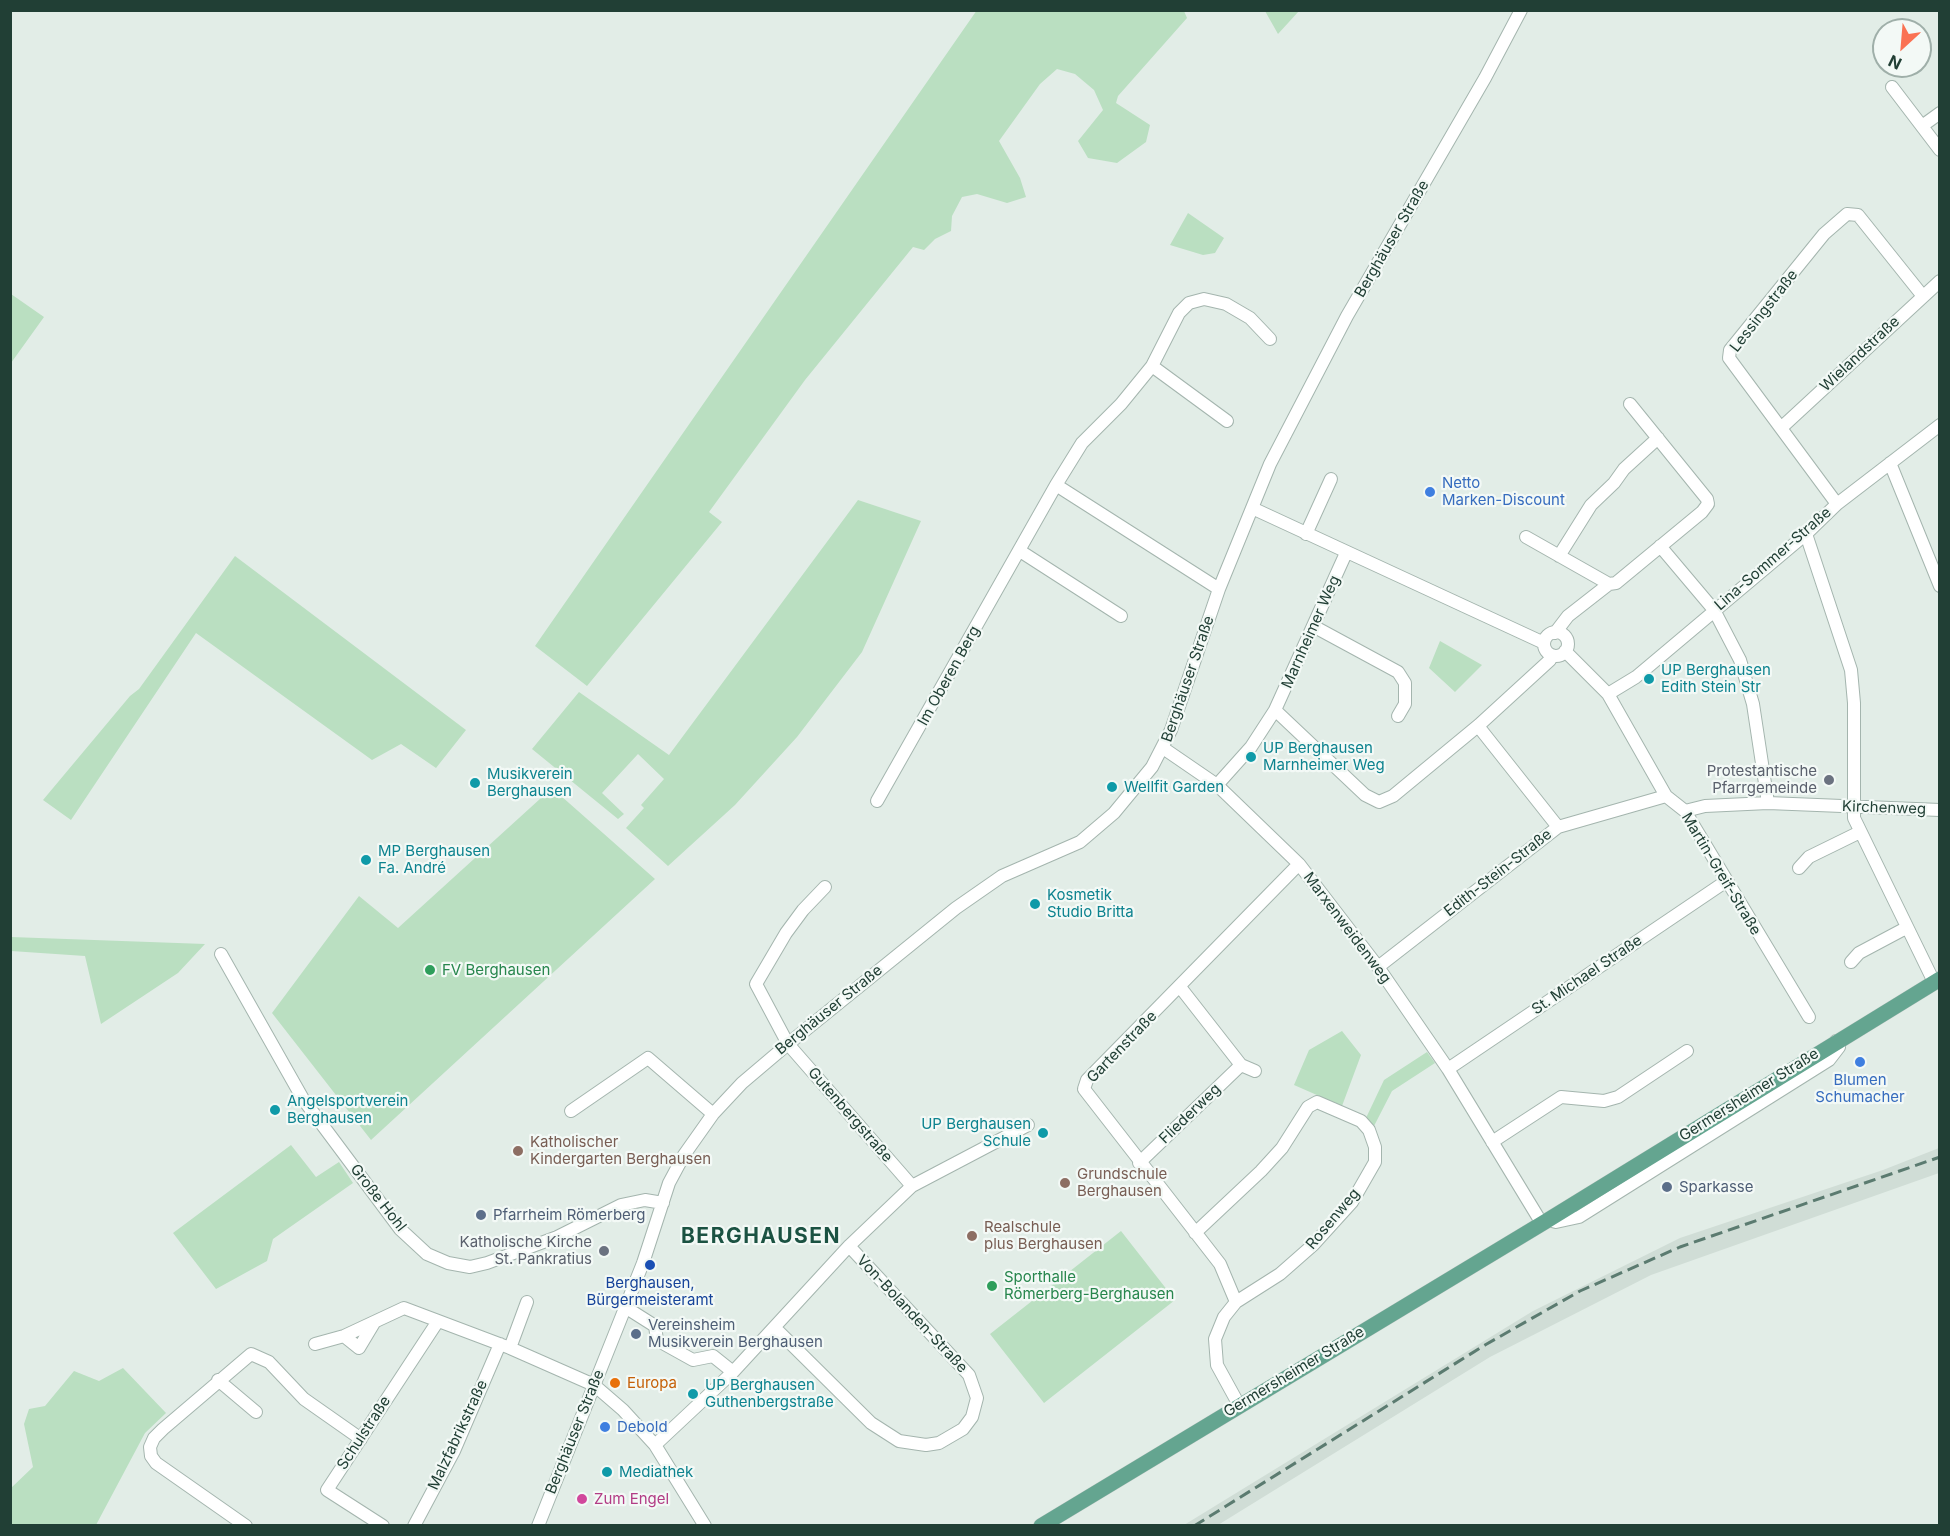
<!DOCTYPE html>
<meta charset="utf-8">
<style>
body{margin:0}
#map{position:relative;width:1950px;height:1536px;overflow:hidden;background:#e2ede7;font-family:Inter,sans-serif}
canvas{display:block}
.frame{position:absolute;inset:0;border:12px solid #213f35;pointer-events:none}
.north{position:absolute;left:1872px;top:18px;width:60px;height:60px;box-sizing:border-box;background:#f3f9f6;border:2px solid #9fafa9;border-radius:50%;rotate:206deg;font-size:16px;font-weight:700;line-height:24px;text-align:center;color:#213f35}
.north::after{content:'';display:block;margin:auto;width:21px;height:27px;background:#fa7253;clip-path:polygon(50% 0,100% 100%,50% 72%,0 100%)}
</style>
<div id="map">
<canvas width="1950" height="1536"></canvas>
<div class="frame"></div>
<div class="north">N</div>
</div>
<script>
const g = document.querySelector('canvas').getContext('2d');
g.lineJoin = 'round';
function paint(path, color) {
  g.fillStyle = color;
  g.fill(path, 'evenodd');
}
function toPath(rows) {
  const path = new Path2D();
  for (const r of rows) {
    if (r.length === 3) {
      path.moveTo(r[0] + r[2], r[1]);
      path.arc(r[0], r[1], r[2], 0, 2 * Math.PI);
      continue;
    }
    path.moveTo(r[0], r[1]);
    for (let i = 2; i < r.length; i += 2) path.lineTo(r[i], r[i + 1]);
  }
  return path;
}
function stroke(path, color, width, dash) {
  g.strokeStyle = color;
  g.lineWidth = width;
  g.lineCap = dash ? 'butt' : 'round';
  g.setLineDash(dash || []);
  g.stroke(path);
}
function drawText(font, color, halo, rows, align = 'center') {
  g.font = font + ' Inter,sans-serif';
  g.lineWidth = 4.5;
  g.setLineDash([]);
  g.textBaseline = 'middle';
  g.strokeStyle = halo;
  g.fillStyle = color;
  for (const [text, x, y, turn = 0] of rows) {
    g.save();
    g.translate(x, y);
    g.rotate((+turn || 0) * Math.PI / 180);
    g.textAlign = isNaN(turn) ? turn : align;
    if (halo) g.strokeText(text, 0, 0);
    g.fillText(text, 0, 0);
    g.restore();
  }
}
const built = toPath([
 [1939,1148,1939,1173,1651,1275,1490,1357,1218,1525,1184,1525,1533,1311,1680,1238,1883,1170]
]);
const green = toPath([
 [977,10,1184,11,1187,18,1118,96,1116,103,1150,125,1146,142,1117,163,1088,158,1078,141,1103,110,1094,90,1075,74,1057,69,1040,84,999,141,1020,178,1026,197,1007,203,977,194,962,197,952,216,951,231,935,239,924,250,913,247,805,380,709,512,722,522,587,686,535,646],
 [1265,11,1299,11,1278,34],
 [1188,213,1224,238,1215,253,1203,255,1170,245],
 [11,294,44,317,11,363],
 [858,500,921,521,862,652,797,737,735,805,668,866,626,828,644,808,641,805,664,779,638,754,602,793,624,814,618,819,532,749,579,692,669,755],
 [235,556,466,730,436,768,401,744,372,760,196,633,71,820,43,800,130,696,139,689],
 [1440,641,1482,665,1455,692,1429,668],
 [552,788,655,879,371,1140,272,1013,359,896,398,928],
 [11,937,205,944,178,973,101,1024,85,956,11,951],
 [1342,1031,1361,1055,1342,1106,1294,1085,1309,1050],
 [1427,1052,1435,1063,1392,1091,1374,1126,1366,1118,1384,1080],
 [291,1145,316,1177,339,1162,353,1183,273,1239,267,1261,216,1289,173,1233],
 [1121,1231,1175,1300,1044,1403,990,1334],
 [123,1368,166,1413,145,1433,96,1525,11,1525,11,1488,33,1467,24,1424,29,1409,45,1406,74,1371,99,1381]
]);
const minor = toPath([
 [1892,87,1940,150],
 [1922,126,1940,113],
 [1227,421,1152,366,1179,313,1189,303,1204,299,1226,304,1250,318,1270,339],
 [1781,428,1940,281],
 [1890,463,1940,586],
 [1056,485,1082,443,1121,404,1152,366],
 [1837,504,1729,358,1730,350,1824,234,1847,214,1858,215,1922,295],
 [1252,508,1544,643],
 [1306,534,1331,479],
 [1806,534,1851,670,1854,703,1854,818,1934,982],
 [1526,537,1609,584],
 [1660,546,1714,610,1740,660,1753,704,1768,803],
 [1020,551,1121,616],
 [1346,553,1275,710,1365,795,1379,802,1393,796,1479,725,1550,660,1552,655],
 [1559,556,1591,505,1614,483,1624,469,1658,438],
 [1313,626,1398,672,1405,683,1405,704,1398,716],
 [1556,644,12],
 [1555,633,1568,616,1609,584,1616,583,1702,512,1708,504,1707,499,1630,404],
 [1565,651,1608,694,1666,796,1685,811,1809,1017],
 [1608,694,1636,677,1806,534,1837,504,1940,425],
 [1478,726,1558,827],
 [1163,748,1217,785,1299,864,1378,967,1448,1069,1541,1222],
 [1217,785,1251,747,1275,710],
 [877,801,1056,485,1219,589],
 [1685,811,1705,806,1768,803,1940,810],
 [1799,868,1809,857,1860,832],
 [221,954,303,1099,400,1229,427,1254,448,1263,470,1267,487,1263,557,1237,621,1205,645,1200,663,1203],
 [1851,962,1859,953,1906,928],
 [1378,967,1558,827,1666,796],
 [1241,1065,1255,1071],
 [1448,1069,1725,882],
 [571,1111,648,1058,713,1114],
 [1492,1142,1561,1097,1604,1101,1618,1097,1687,1051],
 [1139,1163,1241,1065,1180,987],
 [912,1186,1028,1125],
 [1548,1220,1556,1222,1579,1217,1829,1060,1839,1047,1836,1041],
 [1195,1233,1261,1171,1282,1148,1308,1107,1317,1102,1361,1121,1369,1130,1375,1147,1375,1162,1352,1202,1313,1245,1280,1274,1236,1302],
 [625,1307,655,1326,657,1340,693,1360,713,1356,733,1372],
 [775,1328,871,1423,899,1441,926,1445,939,1443,963,1429,972,1417,977,1398,969,1375,849,1246],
 [344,1336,359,1348,374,1323],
 [315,1344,344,1336,404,1308,510,1348,594,1385,623,1410,655,1445,705,1526],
 [510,1348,527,1302],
 [218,1380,256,1412],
 [1239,1405,1217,1365,1215,1339,1224,1317,1236,1302,1220,1264,1084,1089,1087,1080,1299,864],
 [655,1445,733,1372,849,1246,912,1186,788,1044,756,984,786,933,803,910,825,887],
 [246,1526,156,1463,151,1456,150,1447,154,1438,163,1429,251,1354,269,1362,304,1399,361,1439],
 [383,1526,327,1490,438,1321],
 [414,1526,454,1451,500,1344],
 [538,1526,643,1263,669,1183,684,1155,713,1114,742,1083,788,1044,956,908,1002,876,1080,842,1114,813,1152,767,1171,730,1219,589,1270,464,1347,316,1485,78,1521,10]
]);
const major = toPath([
 [1041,1526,1548,1220,1940,979]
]);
const rail = toPath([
 [1194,1526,1485,1345,1580,1291,1680,1247,1940,1157]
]);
const markers = [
 [1430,492,6,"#3f7fe0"],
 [1649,679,6,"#0f9aa8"],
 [1251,757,6,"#0f9aa8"],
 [1829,780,6,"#6b7280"],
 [475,783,6,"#0f9aa8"],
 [1112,787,6,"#0f9aa8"],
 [366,860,6,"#0f9aa8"],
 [1035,904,6,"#0f9aa8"],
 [430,970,6,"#2e9e5b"],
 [1860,1062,6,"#3f7fe0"],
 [275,1110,6,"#0f9aa8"],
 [1043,1133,6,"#0f9aa8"],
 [518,1151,6,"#8d6e63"],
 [1065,1183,6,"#8d6e63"],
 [1667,1187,6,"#5c6f8a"],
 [481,1215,6,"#5c6f8a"],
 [972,1236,6,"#8d6e63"],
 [604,1251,6,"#6b7280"],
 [650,1265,6,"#1a4fb4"],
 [992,1286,6,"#2e9e5b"],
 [636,1334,6,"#5c6f8a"],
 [615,1383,6,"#e8710a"],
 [693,1394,6,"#0f9aa8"],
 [605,1427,6,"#3f7fe0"],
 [607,1472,6,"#0f9aa8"],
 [582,1499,6,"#d1479c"]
];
const streetNames = [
 ["Berghäuser Straße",1392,239,-60],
 ["Lessingstraße",1764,311,-52],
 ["Wielandstraße",1860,354,-43],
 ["Lina-Sommer-Straße",1773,559,-41],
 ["Marnheimer Weg",1311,632,-66],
 ["Im Oberen Berg",949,676,-61],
 ["Berghäuser Straße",1188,679,-71],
 ["Kirchenweg",1884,808,2],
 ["Edith-Stein-Straße",1498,873,-38],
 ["Martin-Greif-Straße",1721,874,59],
 ["Marxenweidenweg",1347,928,53],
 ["St. Michael Straße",1587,975,-34],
 ["Berghäuser Straße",829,1010,-39],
 ["Gartenstraße",1122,1047,-46],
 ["Germersheimer Straße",1749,1095,-32],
 ["Fliederweg",1190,1114,-44],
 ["Gutenbergstraße",850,1115,49],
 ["Große Hohl",378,1198,52],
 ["Rosenweg",1333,1219,-50],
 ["Von-Bolanden-Straße",912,1314,47],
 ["Germersheimer Straße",1294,1372,-31],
 ["Berghäuser Straße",575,1432,-68],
 ["Schulstraße",364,1433,-57],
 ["Malzfabrikstraße",458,1435,-65]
];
const shopNames = [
 ["Netto",1442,483],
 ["Marken-Discount",1442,500],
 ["Blumen",1860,1080,"center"],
 ["Schumacher",1860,1097,"center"],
 ["Debold",617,1427]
];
const cultureNames = [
 ["UP Berghausen",1661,670],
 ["Edith Stein Str",1661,687],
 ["UP Berghausen",1263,748],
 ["Marnheimer Weg",1263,765],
 ["Musikverein",487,774],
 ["Berghausen",487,791],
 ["Wellfit Garden",1124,787],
 ["MP Berghausen",378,851],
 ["Fa. André",378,868],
 ["Kosmetik",1047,895],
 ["Studio Britta",1047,912],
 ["Angelsportverein",287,1101],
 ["Berghausen",287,1118],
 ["UP Berghausen",1031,1124,"right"],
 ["Schule",1031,1141,"right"],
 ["UP Berghausen",705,1385],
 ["Guthenbergstraße",705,1402],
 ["Mediathek",619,1472]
];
const worshipNames = [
 ["Protestantische",1817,771],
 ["Pfarrgemeinde",1817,788],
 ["Katholische Kirche",592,1242],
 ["St. Pankratius",592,1259]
];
const leisureNames = [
 ["FV Berghausen",442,970],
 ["Sporthalle",1004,1277],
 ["Römerberg-Berghausen",1004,1294]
];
const educationNames = [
 ["Katholischer",530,1142],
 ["Kindergarten Berghausen",530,1159],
 ["Grundschule",1077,1174],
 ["Berghausen",1077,1191],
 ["Realschule",984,1227],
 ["plus Berghausen",984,1244]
];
const serviceNames = [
 ["Sparkasse",1679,1187],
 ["Pfarrheim Römerberg",493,1215],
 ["Vereinsheim",648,1325],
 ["Musikverein Berghausen",648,1342]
];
const transitNames = [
 ["Berghausen,",650,1283],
 ["Bürgermeisteramt",650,1300]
];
const foodNames = [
 ["Europa",627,1383]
];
const hotelNames = [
 ["Zum Engel",594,1499]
];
const districtNames = [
 ["BERGHAUSEN",761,1237]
];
paint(built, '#d0ddd6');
paint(green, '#badfc1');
stroke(minor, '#a4b5ae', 14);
stroke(major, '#c1c9c6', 16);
stroke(minor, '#fff', 12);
stroke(major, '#64a590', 15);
stroke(rail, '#5b7b70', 3, [12, 6]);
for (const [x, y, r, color] of markers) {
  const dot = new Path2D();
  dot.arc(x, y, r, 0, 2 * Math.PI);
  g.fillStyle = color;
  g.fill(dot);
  stroke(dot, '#f3f9f6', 2);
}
drawText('15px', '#213f35', '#f3f9f6', streetNames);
drawText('15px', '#366cbe', '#f3f9f6', shopNames, 'left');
drawText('15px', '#0d838f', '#f3f9f6', cultureNames, 'left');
drawText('15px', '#5b616d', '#f3f9f6', worshipNames, 'right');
drawText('15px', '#27864d', '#f3f9f6', leisureNames, 'left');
drawText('15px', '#785e54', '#f3f9f6', educationNames, 'left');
drawText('15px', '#4e5e75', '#f3f9f6', serviceNames, 'left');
drawText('15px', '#164399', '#f3f9f6', transitNames);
drawText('15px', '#c56008', '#f3f9f6', foodNames, 'left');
drawText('15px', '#b23c85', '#f3f9f6', hotelNames, 'left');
g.letterSpacing = '1.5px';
drawText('bold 21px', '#1b5242', '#f3f9f6', districtNames);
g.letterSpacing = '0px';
</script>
